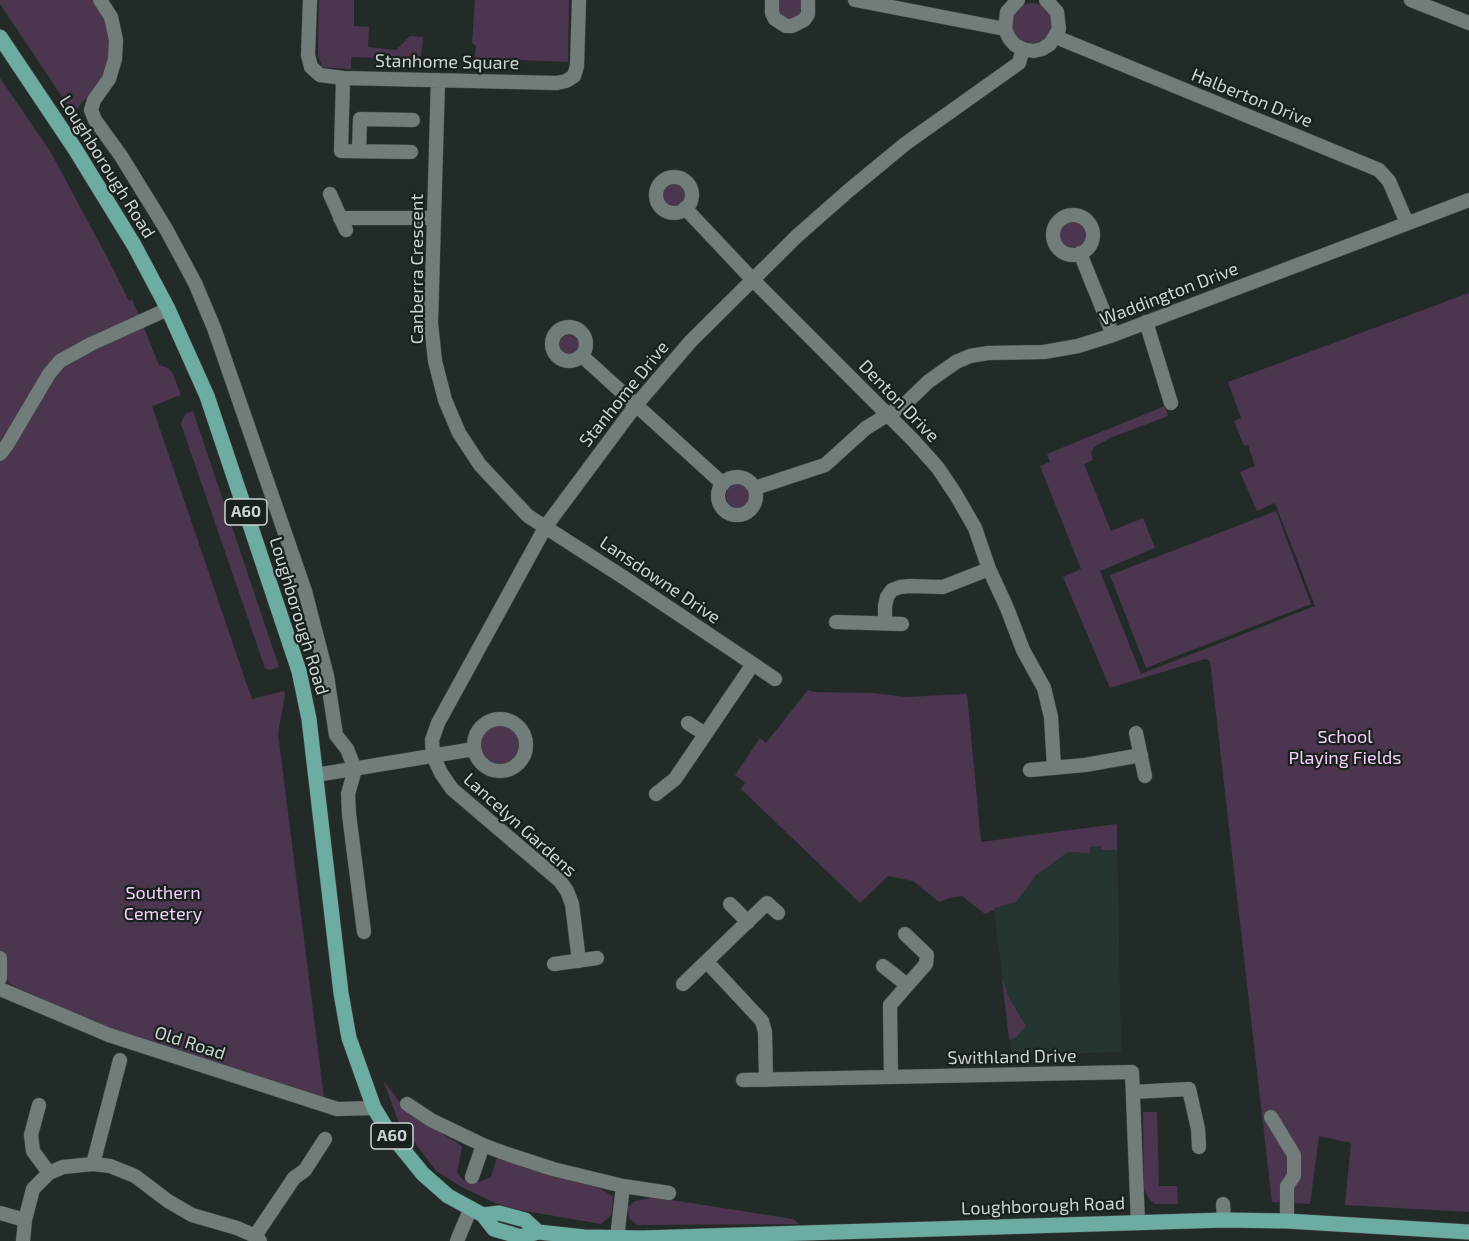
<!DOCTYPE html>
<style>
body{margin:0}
canvas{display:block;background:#232b29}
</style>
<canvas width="1469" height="1241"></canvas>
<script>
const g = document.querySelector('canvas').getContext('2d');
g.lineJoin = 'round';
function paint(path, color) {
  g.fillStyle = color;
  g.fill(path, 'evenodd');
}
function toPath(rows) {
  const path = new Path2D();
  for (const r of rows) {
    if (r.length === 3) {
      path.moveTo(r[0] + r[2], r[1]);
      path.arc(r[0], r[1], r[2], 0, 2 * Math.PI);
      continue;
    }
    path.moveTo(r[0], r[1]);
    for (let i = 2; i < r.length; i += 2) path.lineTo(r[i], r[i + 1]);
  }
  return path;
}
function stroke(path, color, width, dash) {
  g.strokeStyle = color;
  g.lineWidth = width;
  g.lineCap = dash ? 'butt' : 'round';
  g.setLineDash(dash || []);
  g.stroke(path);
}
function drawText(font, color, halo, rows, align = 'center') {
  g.font = font + ' "Exo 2",sans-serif';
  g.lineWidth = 4.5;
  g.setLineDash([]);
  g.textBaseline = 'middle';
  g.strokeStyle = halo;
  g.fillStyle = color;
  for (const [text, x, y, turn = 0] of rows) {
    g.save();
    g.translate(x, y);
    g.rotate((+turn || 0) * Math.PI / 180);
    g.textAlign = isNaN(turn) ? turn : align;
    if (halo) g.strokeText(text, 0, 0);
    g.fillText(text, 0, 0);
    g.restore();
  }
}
const built = toPath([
 [1117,824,1121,1052,1012,1055,994,910,1010,837]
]);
const green = toPath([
 [0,0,93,0,96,2,108,24,110,47,106,70,95,88,73,113,0,4],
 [319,0,354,0,354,26,369,27,368,47,396,50,410,36,423,37,421,59,351,57,351,69,322,67,318,55],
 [475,0,569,0,568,62,475,58,476,46,472,43],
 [778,0,801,0,803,6,799,15,790,20,785,19,778,12],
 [1032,23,20],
 [0,78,50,151,107,257,129,301,132,299,159,365,168,368,172,372,181,395,152,406,249,691,252,699,284,691,285,695,278,733,324,1098,106,1028,16,987,8,983,7,978,0,974],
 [674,195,12],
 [1073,235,13],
 [1469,293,1469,1212,1345,1205,1351,1143,1319,1136,1310,1204,1272,1202,1210,661,1205,659,1110,688,1063,577,1081,569,1040,466,1050,462,1047,454,1165,406,1168,416,1110,438,1094,447,1091,454,1093,460,1084,464,1111,531,1143,518,1155,548,1100,571,1141,674,1315,606,1275,503,1257,511,1240,472,1255,466,1248,445,1244,446,1234,421,1241,418,1228,382],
 [569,345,10],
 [193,411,279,667,269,670,265,668,181,424,185,414],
 [738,496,12],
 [1276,511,1311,604,1146,668,1110,575],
 [808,690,813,692,874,693,906,697,967,694,981,842,1117,824,1117,850,1101,850,1101,846,1090,847,1090,853,1068,852,1036,875,1016,902,995,908,994,910,985,914,962,896,950,898,939,902,913,881,888,876,860,903,741,789,745,783,735,775,760,738,766,743],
 [500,745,21],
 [1002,978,1009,998,1026,1026,1016,1037,1009,1040],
 [383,1080,407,1112,462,1146,457,1173,463,1180,479,1182,491,1177,497,1157,599,1188,613,1196,612,1214,601,1224,520,1210,495,1203,462,1187,436,1171,398,1120],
 [1143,1112,1157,1112,1159,1186,1177,1186,1178,1204,1155,1204,1149,1199,1144,1189],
 [651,1198,678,1201,793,1219,799,1224,637,1225,630,1219,627,1208,635,1201]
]);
const minor = toPath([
 [100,0,111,17,116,40,115,59,109,79,94,100,91,110,95,120,121,156,166,229,195,283,214,328,305,591,327,676,336,735,347,749,355,769,348,794,349,814,364,932],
 [310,0,308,55,311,67,320,75,343,78,557,83,566,81,574,76,577,66,579,0],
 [772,0,772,13,775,19,786,26,792,26,804,20,808,14,808,0],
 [855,0,1005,29],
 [1018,0,1007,12,1005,29,1009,38,1015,45,1023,49,1033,51,1042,49,1050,44,1059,29,1057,12,1046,0],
 [1411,0,1469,23],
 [1056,37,1379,170,1389,181,1407,223],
 [343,78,341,151,411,152],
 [438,80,431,323,435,361,445,400,459,433,480,465,528,516,623,577,753,664,675,779,656,794],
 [359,151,360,119,413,120],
 [674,195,18],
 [330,194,346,230],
 [685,208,752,279,913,440,938,468,956,495,975,528,989,569,1007,608,1023,650,1044,688,1051,717,1054,768],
 [1073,235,20],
 [340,218,434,218],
 [1080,253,1113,335],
 [1146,322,1171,403],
 [569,344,17],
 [582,356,723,484],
 [0,454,7,445,49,374,60,361,91,344,168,309],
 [737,496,19],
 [755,488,825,465,866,428,905,404,929,381,956,362,970,356,988,353,1044,352,1078,346,1113,335,1469,200],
 [836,622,902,624],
 [885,623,885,606,887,597,892,590,900,587,910,586,943,587,989,569],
 [753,664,775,679],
 [500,745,26],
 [688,723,705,734],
 [1136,733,1145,776],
 [1030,770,1085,765,1141,755],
 [316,775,474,749],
 [730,904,748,922],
 [0,958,0,978],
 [579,961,572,904,567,891,560,881,452,789,441,773,433,756,432,740,438,723,546,526,636,405,691,341,797,236,847,192,905,144,1019,63,1023,49],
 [707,962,762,1021,765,1032,766,1080],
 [554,964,597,958],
 [883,966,907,985],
 [683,984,767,903,778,913],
 [0,989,109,1035,337,1109,374,1108],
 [891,1077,890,1005,926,964,927,955,905,934],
 [743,1080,1132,1072,1138,1223],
 [1133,1092,1189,1089,1198,1129,1199,1147],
 [407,1104,431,1120,483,1145,507,1154,553,1169,623,1186,669,1193],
 [39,1105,31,1135,33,1151,49,1173],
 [1271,1117,1294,1155,1294,1176,1287,1186,1287,1221],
 [93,1164,120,1060],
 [472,1177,483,1145],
 [1223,1204,1224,1220],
 [0,1213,25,1220],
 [255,1236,294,1178,305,1170,325,1139],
 [617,1238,623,1186],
 [23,1241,25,1220,33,1189,49,1173,63,1167,93,1164,110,1166,135,1176,168,1201,192,1215,237,1228,255,1236,260,1241],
 [457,1241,470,1210]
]);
const major = toPath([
 [0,37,75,149,134,245,168,309,207,396,299,671,309,719,341,993,349,1038,374,1108,388,1131,423,1174,448,1196,483,1215,494,1229,521,1237,538,1232,584,1237,643,1238,1224,1220,1287,1221,1469,1232],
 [483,1215,499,1213,525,1220,538,1232]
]);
const shields = [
 [246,512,42],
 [392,1136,42]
];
const shieldNames = [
 ["A60",246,512],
 ["A60",392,1136]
];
const streetNames = [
 ["Stanhome Square",447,62,1],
 ["Halberton Drive",1252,98,22],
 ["Loughborough Road",107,167,58],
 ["Canberra Crescent",417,269,-90],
 ["Waddington Drive",1169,294,-21],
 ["Stanhome Drive",624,394,-51],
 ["Denton Drive",899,401,46],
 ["Lansdowne Drive",660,580,34],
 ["Loughborough Road",299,616,73],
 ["Lancelyn Gardens",520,825,42],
 ["Old Road",190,1043,18],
 ["Swithland Drive",1012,1057,-1],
 ["Loughborough Road",1043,1206,-2]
];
const parkNames = [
 ["School",1345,737],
 ["Playing Fields",1345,758],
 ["Southern",163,893],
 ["Cemetery",163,914]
];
paint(built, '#253532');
paint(green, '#4b354f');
stroke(minor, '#424947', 15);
stroke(major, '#424947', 16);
stroke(minor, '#727c7a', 14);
stroke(major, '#6daca1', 15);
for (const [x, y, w] of shields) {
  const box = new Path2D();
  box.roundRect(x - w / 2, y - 13, w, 26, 4.5);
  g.fillStyle = '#19211f';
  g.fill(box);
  stroke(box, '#cdd3d1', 1.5);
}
drawText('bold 16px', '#cdd3d1', null, shieldNames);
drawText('18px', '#cdd3d1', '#19211f', streetNames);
drawText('18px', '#f6cffd', '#19211f', parkNames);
</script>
